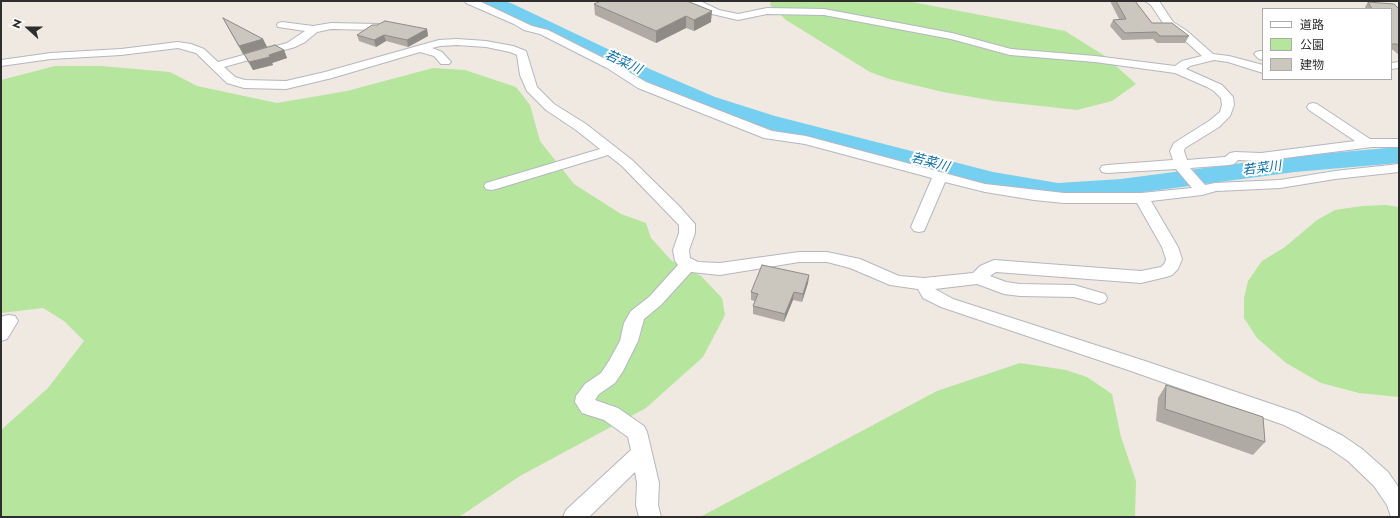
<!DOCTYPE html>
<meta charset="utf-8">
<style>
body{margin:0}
#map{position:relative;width:1400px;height:518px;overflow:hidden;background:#efe9e1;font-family:Jost,"Noto Sans JP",sans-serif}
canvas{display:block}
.frame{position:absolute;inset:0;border:2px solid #2e2e2e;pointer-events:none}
.legend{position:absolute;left:1262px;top:8px;width:130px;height:72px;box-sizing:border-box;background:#fff;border:1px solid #ababab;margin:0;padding:5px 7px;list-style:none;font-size:12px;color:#2e2e2e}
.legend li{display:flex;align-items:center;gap:8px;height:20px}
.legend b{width:20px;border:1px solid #ababab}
.north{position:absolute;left:8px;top:8px;width:40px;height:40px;-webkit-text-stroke:3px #fff;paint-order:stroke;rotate:291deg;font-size:11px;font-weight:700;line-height:16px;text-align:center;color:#2e2e2e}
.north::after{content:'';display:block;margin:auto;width:14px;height:18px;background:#2e2e2e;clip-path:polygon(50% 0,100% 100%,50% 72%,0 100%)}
</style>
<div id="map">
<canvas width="1400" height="518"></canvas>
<div class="frame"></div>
<ul class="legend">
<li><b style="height:5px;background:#fff"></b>道路</li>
<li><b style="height:11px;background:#b6e59e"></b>公園</li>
<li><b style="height:11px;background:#cbc7bf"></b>建物</li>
</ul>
<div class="north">N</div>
</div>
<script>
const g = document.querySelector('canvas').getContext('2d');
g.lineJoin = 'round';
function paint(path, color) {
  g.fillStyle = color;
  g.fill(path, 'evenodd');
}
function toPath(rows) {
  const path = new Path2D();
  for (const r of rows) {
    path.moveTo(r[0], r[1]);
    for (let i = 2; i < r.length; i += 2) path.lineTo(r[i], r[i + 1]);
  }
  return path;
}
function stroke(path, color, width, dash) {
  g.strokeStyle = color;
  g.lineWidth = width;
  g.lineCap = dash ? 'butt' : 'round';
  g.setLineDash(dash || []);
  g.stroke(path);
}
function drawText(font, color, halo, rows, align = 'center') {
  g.font = font + ' Jost,"Noto Sans JP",sans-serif';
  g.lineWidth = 4;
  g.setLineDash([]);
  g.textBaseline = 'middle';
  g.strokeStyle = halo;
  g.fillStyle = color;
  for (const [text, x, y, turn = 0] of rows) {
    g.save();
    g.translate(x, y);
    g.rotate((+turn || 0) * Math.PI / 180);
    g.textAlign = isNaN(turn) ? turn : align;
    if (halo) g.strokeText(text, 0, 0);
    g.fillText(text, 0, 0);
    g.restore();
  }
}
const green = toPath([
 [771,1,907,1,1065,31,1105,56,1136,84,1112,101,1077,110,995,101,943,92,889,79,870,72,786,20,770,5],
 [55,66,101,66,170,72,197,86,277,103,347,91,433,68,465,70,516,87,530,105,540,141,574,184,621,214,646,223,651,238,672,261,701,276,722,298,725,315,703,357,646,408,520,476,459,517,1,517,1,430,48,388,84,341,64,321,43,308,1,313,1,80],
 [1386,205,1399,207,1399,397,1359,393,1321,383,1286,363,1257,338,1244,318,1244,298,1248,281,1262,261,1285,247,1317,220,1335,210,1362,206],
 [1020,363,1066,370,1087,377,1112,394,1121,437,1136,481,1135,517,700,517,937,391]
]);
const river = toPath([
 [477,1,505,1,513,4,652,70,715,97,775,116,993,172,1058,183,1121,179,1295,156,1399,147,1399,163,1295,172,1121,195,1058,199,992,188,757,126,699,107,636,80,499,12,480,5,477,1]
]);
const minor = toPath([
 [465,1,479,1,532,26,548,30,615,64,646,82,772,131,806,136,985,184,1064,193,1141,193,1192,188,1176,169,1107,173,1102,172,1100,169,1102,166,1107,165,1173,160,1170,151,1174,143,1209,121,1220,112,1222,105,1221,98,1214,91,1207,87,1175,73,1095,62,1010,55,951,39,824,15,767,14,738,20,712,14,688,3,687,1,700,1,719,10,738,14,767,8,824,9,952,33,1011,49,1095,56,1175,66,1182,61,1202,56,1179,35,1165,26,1151,5,1145,1,1159,1,1173,22,1187,31,1213,54,1229,56,1263,65,1263,73,1228,62,1214,60,1190,66,1186,69,1222,85,1233,97,1234,105,1230,116,1219,127,1185,148,1184,151,1187,160,1225,157,1230,153,1235,152,1261,153,1355,141,1309,110,1307,107,1309,104,1313,103,1317,104,1370,139,1399,139,1399,147,1372,147,1261,161,1238,160,1234,164,1229,165,1190,168,1205,185,1215,183,1280,180,1335,171,1399,164,1399,172,1335,179,1280,188,1216,191,1202,195,1151,201,1178,247,1182,259,1178,269,1172,275,1166,277,1141,283,996,272,990,276,1006,282,1020,284,1074,285,1105,294,1107,298,1105,302,1099,304,1074,297,1020,296,1004,294,977,284,935,289,953,299,1145,361,1298,413,1343,436,1362,449,1388,472,1399,488,1399,517,1391,517,1387,505,1374,486,1348,461,1329,448,1284,425,1131,371,941,307,923,298,918,289,890,285,850,268,827,262,799,262,720,275,691,272,661,305,644,319,638,341,623,371,615,383,599,394,595,400,618,408,644,426,647,432,659,483,658,505,661,517,639,517,636,505,637,483,635,472,589,517,563,517,566,510,631,450,628,437,604,420,582,413,575,402,576,396,585,384,601,373,609,361,620,341,624,323,631,311,649,297,678,265,675,261,673,250,679,233,679,225,622,166,608,155,496,189,491,190,486,189,484,186,486,183,600,149,576,130,546,110,527,91,520,75,517,55,510,52,486,47,457,45,440,46,432,48,442,52,451,62,449,64,441,64,434,56,420,52,332,78,286,89,244,88,227,83,196,53,178,48,121,55,51,59,1,66,1,60,51,53,121,49,178,42,191,44,204,49,218,62,287,43,305,31,278,27,277,25,278,23,282,22,313,26,331,23,378,24,383,27,378,30,331,29,317,32,305,42,295,47,224,67,235,77,245,80,286,81,325,72,439,40,457,39,486,41,513,46,526,51,537,87,554,104,586,124,632,160,679,206,695,224,695,233,689,250,690,258,698,262,720,263,799,252,827,252,860,259,899,276,924,278,973,273,980,266,994,260,1141,271,1161,267,1165,263,1166,259,1162,247,1137,203,1064,203,1034,200,985,192,945,182,924,231,919,232,914,231,911,227,932,178,805,144,764,138,638,88,607,68,540,34,524,30,514,24,466,3,465,1],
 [1260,51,1263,51,1263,60,1259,59,1254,54,1256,52,1260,51],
 [1399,62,1399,68,1391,69,1391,63,1399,62],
 [9,315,15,316,18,321,7,339,1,341,1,319,3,316,9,315]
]);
const wall = toPath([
 [687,1,711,22,694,31,686,28,656,43,595,15,594,4],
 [1110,1,1135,1,1152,23,1189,36,1185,43,1157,43,1153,39,1122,40,1110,26,1113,20,1119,19],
 [1368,2,1399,9,1399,55,1393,50,1391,50,1391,9,1366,9,1365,7],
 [223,18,263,39,267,47,243,54,227,26],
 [427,29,428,36,408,47,386,41,376,47,359,41,357,35],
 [284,50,287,58,272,63,273,65,253,70,248,62,244,54],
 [809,275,808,283,802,302,793,300,784,322,753,314,753,306,755,301,751,300,751,292],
 [1166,385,1265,442,1253,455,1156,421,1158,398]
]);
const shadedWall = toPath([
 [712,11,711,22,694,31,694,20],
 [686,16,686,28,656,43,656,31],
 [427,29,428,36,408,47,407,40],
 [384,35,386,41,376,47,374,40],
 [263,39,267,47,243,54,239,46],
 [284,50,287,58,272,63,273,65,253,70,249,62,269,55],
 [809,275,808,283,802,302,803,294],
 [794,292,793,300,784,322,785,314]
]);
const building = toPath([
 [601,1,687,1,712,11,694,20,686,16,656,31,594,4,601,1],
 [1116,1,1135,1,1152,23,1172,23,1189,36,1160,36,1156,32,1125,33,1113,20,1126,19,1116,1],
 [1368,2,1394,4,1399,9,1399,46,1397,44,1391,44,1391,9,1372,9,1368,2],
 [223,18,263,39,239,46,223,18],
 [385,21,427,29,407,40,384,35,374,40,357,35,372,25,377,25,385,21],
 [275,45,284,50,269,55,270,57,249,62,244,54,275,45],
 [762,265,809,275,803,294,794,292,785,314,753,306,758,294,751,292,762,265],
 [1166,385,1263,417,1265,442,1165,409,1166,385]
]);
const waterNames = [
 ["若菜川",623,63,25],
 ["若菜川",930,163,15],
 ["若菜川",1262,169,-7]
];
paint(green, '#b6e59e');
paint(river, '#75cff0');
stroke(minor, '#b4b7c1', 2);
paint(minor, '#fff');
paint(wall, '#afaba4');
paint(shadedWall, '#8e8b86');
paint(building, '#cbc7bf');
stroke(building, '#8e8b86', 1);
drawText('italic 13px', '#0d6fa3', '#fff', waterNames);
</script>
